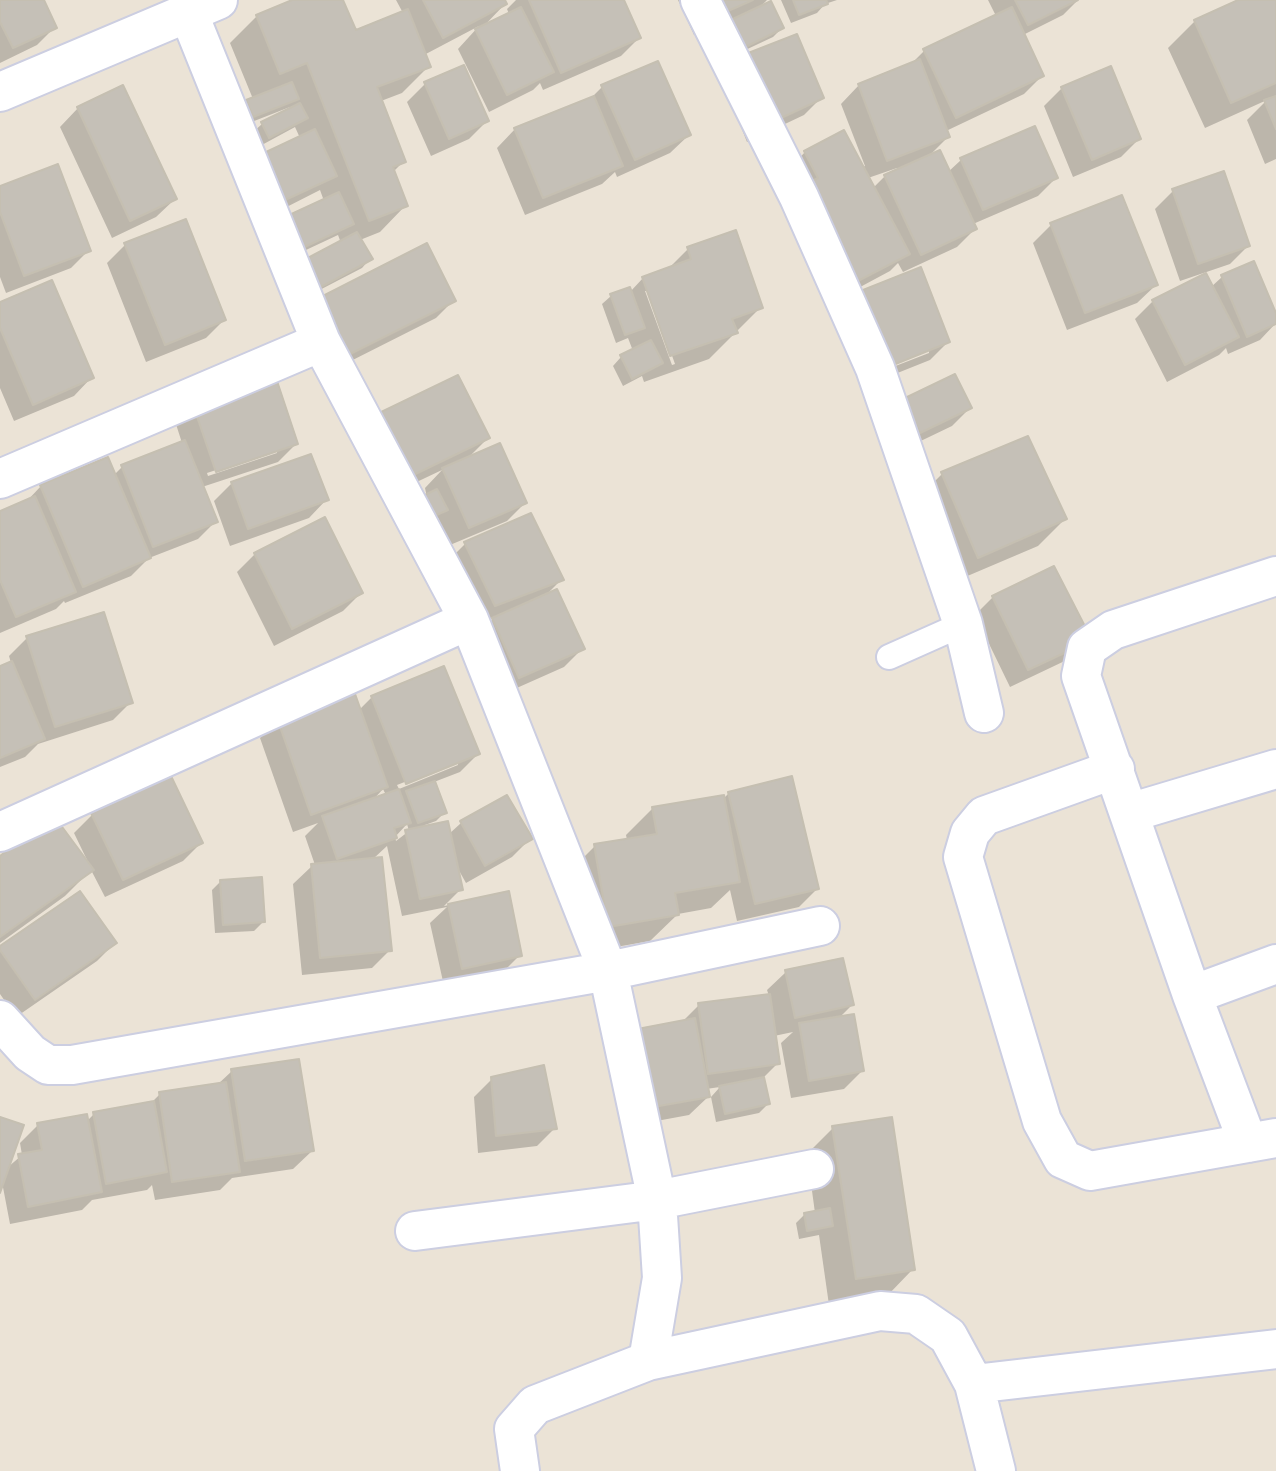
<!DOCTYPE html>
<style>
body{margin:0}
canvas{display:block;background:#ebe3d6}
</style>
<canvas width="1276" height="1471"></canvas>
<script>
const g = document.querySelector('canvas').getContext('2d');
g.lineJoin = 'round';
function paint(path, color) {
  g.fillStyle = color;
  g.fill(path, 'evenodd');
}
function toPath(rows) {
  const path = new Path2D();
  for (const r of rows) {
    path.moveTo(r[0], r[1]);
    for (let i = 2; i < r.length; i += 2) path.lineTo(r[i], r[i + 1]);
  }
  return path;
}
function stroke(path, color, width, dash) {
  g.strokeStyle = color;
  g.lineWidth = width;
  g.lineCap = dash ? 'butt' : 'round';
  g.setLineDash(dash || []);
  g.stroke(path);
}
const shadow = toPath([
 [0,0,42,0,55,27,37,45,0,63],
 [299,0,341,0,355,33,403,13,396,0,503,0,505,4,483,27,509,14,507,9,516,0,623,0,639,38,621,56,543,90,540,83,533,90,489,112,458,49,479,26,424,55,429,66,402,93,381,101,404,161,393,172,406,205,380,232,360,240,370,259,362,268,310,295,341,243,338,235,291,257,324,201,320,190,267,217,300,138,295,127,260,146,253,132,262,124,291,109,290,107,244,125,238,110,253,99,230,43,257,16],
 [678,0,767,0,760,7,782,28,773,37,722,61,725,22,694,35],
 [781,0,837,0,825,4,817,13,791,23],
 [988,0,1078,0,1063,15,1023,35,1042,76,1024,94,946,131,948,137,929,156,948,172,961,160,1034,128,1056,178,1038,196,973,224,975,229,957,247,903,272,898,263,890,271,836,300,787,171,805,152,844,132,862,167,865,166,841,104,859,85,909,66,924,51,996,16],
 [897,168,898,170,885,176,873,188,868,178],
 [1242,0,1276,0,1276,159,1265,164,1247,120,1267,100,1205,128,1168,48,1195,21],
 [463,67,487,121,469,139,431,156,407,102,425,84],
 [721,77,822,97,804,115,747,142],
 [602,87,689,135,670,153,617,177,615,172,602,184,525,215,497,148,515,129,589,100],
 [1062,88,1139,139,1121,157,1073,177,1044,106],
 [78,108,175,199,156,217,112,238,60,127],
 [0,188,89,250,71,268,6,293,0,277],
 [1173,191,1248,246,1230,264,1180,281,1155,209],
 [1051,225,1156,285,1137,303,1067,330,1033,243],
 [125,245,224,320,206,338,146,362,107,263],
 [688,249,761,307,709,359,644,382,642,376,623,386,613,366,621,357,633,351,628,338,616,343,602,304,611,296,630,292,643,278,667,270],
 [645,291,649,291,675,364,672,365],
 [920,270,948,342,930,360,870,384],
 [929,349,929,353,880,372,879,369],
 [1222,277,1276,318,1276,323,1260,340,1228,354,1226,348,1219,355,1167,382,1135,319,1153,301,1211,287],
 [454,300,436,318,325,374,298,319],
 [0,304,92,377,74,396,14,421,0,388],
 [192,400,296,444,278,462,202,487,216,521,198,539,149,558,131,576,65,603,64,601,56,609,0,633,0,513,25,503,41,486,114,475,122,467,182,443,174,418],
 [277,450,277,453,208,476,207,473],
 [970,408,952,426,902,450,886,418],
 [358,434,488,438,468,458,525,503,507,521,450,545,439,555,425,488,442,470,385,497],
 [438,518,450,543,434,520],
 [942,474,1065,519,1038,546,951,583,916,500],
 [232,483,327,499,309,518,230,546,214,501],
 [530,515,561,580,546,595,582,649,564,667,501,695,475,637,496,616,477,623,447,562,465,544],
 [255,554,361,593,343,611,274,646,237,572],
 [1054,568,1071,658,1010,687,975,615,993,597],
 [27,638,131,702,113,720,38,744,25,757,0,767,0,668,11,663,9,656],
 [372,697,478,754,460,772,434,782,445,812,436,821,425,825,425,827,449,834,461,823,507,797,530,839,512,857,466,883,457,867,461,889,444,906,507,893,520,955,502,973,444,986,430,923,447,907,402,916,387,846,373,859,390,950,372,968,302,975,293,884,312,866,315,865,305,836,318,823,293,832,260,738,278,719,359,710],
 [458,761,458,765,399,789,397,785],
 [383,789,386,795,373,800],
 [407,824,409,831,396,841,395,837],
 [729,793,817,889,799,907,737,921,730,890,711,908,678,914,650,941,582,953,568,873,595,846,627,840,626,835,653,808,723,799],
 [92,815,201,843,183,861,105,897,91,870,65,896,0,943,0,858,85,861,87,860,74,833],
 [221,881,263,922,254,931,215,933,212,890],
 [115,943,97,961,16,1017,0,994,0,949],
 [786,972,852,1005,838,1019,862,1071,844,1089,791,1098,781,1043,793,1032,774,1036,778,1063,763,1078,768,1104,759,1113,716,1122,711,1097,720,1087,706,1089,708,1097,689,1115,624,1127,681,1023,699,1005,769,996,767,990],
 [232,1071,312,1151,293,1169,232,1178,220,1190,155,1200,152,1185,147,1190,92,1200,82,1210,10,1224,2,1182,0,1187,0,1119,7,1168,22,1155,20,1143,38,1125,87,1121,94,1114,150,1104,160,1094,217,1085],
 [492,1079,555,1128,537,1146,478,1153,474,1097],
 [833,1128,913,1269,887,1296,829,1305,819,1235,799,1239,796,1223,805,1214,815,1213,807,1154]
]);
const building = toPath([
 [0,0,44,0,57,28,13,48,0,22,0,0],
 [292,0,343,0,356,30,408,9,431,67,377,87,406,162,393,167,408,206,369,221,307,63,280,74,256,15,292,0],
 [423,0,505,0,507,4,443,38,423,0],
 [529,0,624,0,641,38,561,73,529,0],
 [704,0,753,0,712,18,704,0],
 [793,0,826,0,828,4,799,15,793,0],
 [1015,0,1078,0,1028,25,1015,0],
 [1238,0,1276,0,1276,83,1231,103,1194,20,1238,0],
 [771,1,784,28,731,54,718,26,771,1],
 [521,7,554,72,507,95,475,29,521,7],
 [1012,7,1044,76,956,118,923,49,1012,7],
 [797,34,824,98,766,125,738,57,797,34],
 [920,59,950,137,887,161,858,84,920,59],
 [658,61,691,135,635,160,601,85,658,61],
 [464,65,489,121,449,139,424,82,464,65],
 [1111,66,1141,139,1092,160,1061,87,1111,66],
 [292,82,299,99,253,117,246,100,292,82],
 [123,85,177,199,130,221,77,107,123,85],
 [594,96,623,166,543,198,514,128,594,96],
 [1276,96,1276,129,1264,100,1276,96],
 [300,103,308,118,269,138,261,122,300,103],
 [1035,126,1058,178,983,210,960,158,1035,126],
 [315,129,337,176,285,200,264,153,315,129],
 [844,130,910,254,854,283,803,186,818,178,804,151,844,130],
 [940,150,977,229,921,255,884,175,940,150],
 [58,164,91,251,24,276,0,212,0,186,58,164],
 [1224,171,1250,246,1198,264,1172,189,1224,171],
 [339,192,354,224,300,249,285,217,339,192],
 [1122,195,1158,285,1085,313,1050,223,1122,195],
 [186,219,226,320,165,345,124,243,186,219],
 [736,230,763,308,732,319,738,333,670,356,642,277,691,259,687,247,736,230],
 [357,232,373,259,319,288,304,260,357,232],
 [427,243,456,301,344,357,315,300,427,243],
 [1254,261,1276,313,1276,324,1247,337,1221,275,1254,261],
 [921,267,950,342,888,367,858,292,921,267],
 [1206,273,1239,337,1185,365,1152,300,1206,273],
 [52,280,94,378,33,405,0,328,0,302,52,280],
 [630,287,645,328,625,335,610,294,630,287],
 [651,340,663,363,632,379,620,355,651,340],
 [274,372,298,444,216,472,191,399,274,372],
 [955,374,972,408,920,433,903,399,955,374],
 [458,375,490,438,403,480,375,415,458,375],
 [1028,436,1067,519,978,558,941,472,1028,436],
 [185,440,218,522,153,547,121,465,185,440],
 [500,443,527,503,469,528,442,468,500,443],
 [311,454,329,500,248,529,231,482,311,454],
 [108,457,151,558,83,587,40,485,108,457],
 [437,489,448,510,434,516,409,503,437,489],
 [35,496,76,592,16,617,0,580,0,511,35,496],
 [531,513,564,580,495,606,464,542,531,513],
 [325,517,363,593,292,629,254,553,325,517],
 [1054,566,1092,640,1028,670,992,596,1054,566],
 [557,589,585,649,519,678,492,618,557,589],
 [104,612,133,703,55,727,26,636,104,612],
 [12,661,45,739,0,758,0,666,12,661],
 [444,666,480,754,406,784,371,696,444,666],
 [354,691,388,787,311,815,277,718,354,691],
 [171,776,203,843,123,880,91,813,171,776],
 [792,776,819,889,755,904,728,792,792,776],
 [435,781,447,813,418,823,406,791,435,781],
 [399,789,411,823,394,828,397,838,337,859,322,816,399,789],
 [507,795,533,839,485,866,460,821,507,795],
 [724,795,740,882,675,893,679,915,608,927,594,844,657,834,652,807,724,795],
 [54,816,94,870,0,937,0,856,54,816],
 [448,821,463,890,420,899,405,830,448,821],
 [382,857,392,951,320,958,311,864,382,857],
 [262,877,265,922,223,925,220,880,262,877],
 [80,891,117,943,35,1000,0,950,0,946,80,891],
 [509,891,522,956,462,969,448,904,509,891],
 [843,958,854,1005,795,1018,785,970,843,958],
 [770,994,780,1064,708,1074,698,1003,770,994],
 [854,1014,864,1071,809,1081,799,1023,854,1014],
 [695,1018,710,1097,642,1109,627,1031,695,1018],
 [299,1059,314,1151,245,1161,231,1069,299,1059],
 [544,1065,557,1129,496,1136,491,1077,544,1065],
 [764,1077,770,1104,725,1114,719,1086,764,1077],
 [226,1082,240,1172,172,1182,159,1092,226,1082],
 [154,1101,167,1172,106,1184,93,1112,154,1101],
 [87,1114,102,1192,28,1207,18,1154,42,1150,37,1123,87,1114],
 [0,1117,24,1125,0,1193,0,1117],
 [892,1117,915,1270,856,1279,832,1126,892,1117],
 [830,1208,833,1226,807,1231,804,1213,830,1208]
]);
const lane = toPath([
 [889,657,963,624]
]);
const street = toPath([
 [700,0,799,197,875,368,963,624,984,713],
 [188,12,321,342,469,620,608,971,657,1200,662,1278,648,1361],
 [0,479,321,342],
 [1115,769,984,816,970,833,963,857,1042,1121,1063,1159,1090,1171,1276,1138],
 [1129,813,1276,769],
 [0,832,469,620],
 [1192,995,1276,964],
 [0,1020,30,1053,48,1065,72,1065,608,971,820,926],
 [1248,1143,1192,995,1081,676,1087,648,1113,630,1276,576],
 [415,1231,657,1200,814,1169],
 [974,1384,1276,1349],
 [520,1471,514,1429,535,1405,648,1361,880,1311,916,1314,948,1336,974,1384,996,1471]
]);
const secondary = toPath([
 [0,92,218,0]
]);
paint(shadow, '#0003');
paint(building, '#c5c0b7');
stroke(building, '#c5bfb1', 2);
stroke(lane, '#cccee1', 28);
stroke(street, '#cccee1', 42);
stroke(secondary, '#cccee1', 42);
stroke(lane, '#fff', 24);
stroke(street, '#fff', 38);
stroke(secondary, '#fff', 38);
</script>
